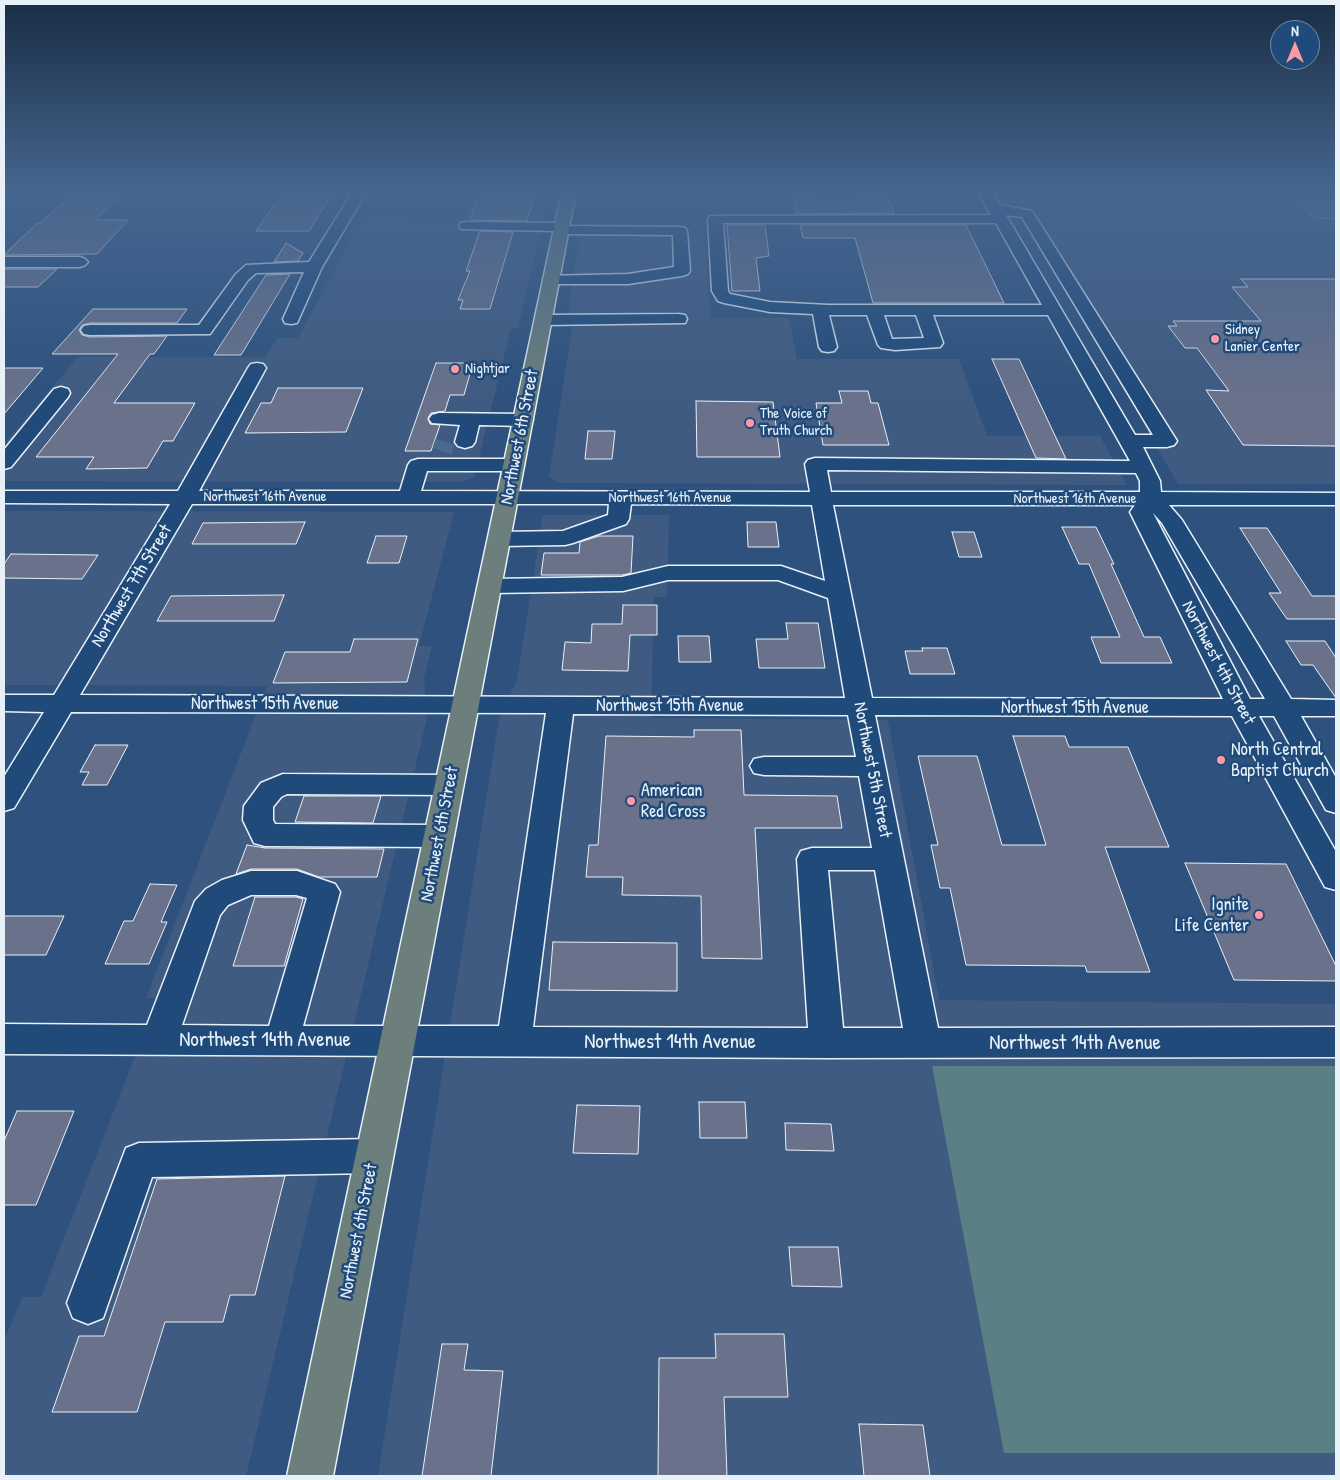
<!DOCTYPE html>
<style>
body{margin:0}
#map{position:relative;width:1340px;height:1480px;overflow:hidden;background:#2e527d;font-family:"Patrick Hand",sans-serif}
canvas{display:block}
.frame{position:absolute;inset:0;border:5px solid #e8f1f8;pointer-events:none}
.north{position:absolute;left:1270px;top:20px;width:50px;height:50px;box-sizing:border-box;background:#1f4a7a;border:1px solid #6f8dac;border-radius:50%;rotate:0deg;font-size:14px;font-weight:700;line-height:20px;text-align:center;color:#e8f1f8}
.north::after{content:'';display:block;margin:auto;width:18px;height:22px;background:#ff9aa2;clip-path:polygon(50% 0,100% 100%,50% 72%,0 100%)}
</style>
<div id="map">
<canvas width="1340" height="1480"></canvas>
<div class="frame"></div>
<div class="north">N</div>
</div>
<script>
const g = document.querySelector('canvas').getContext('2d');
g.lineJoin = 'round';
function paint(path, color) {
  g.fillStyle = color;
  g.fill(path, 'evenodd');
}
function toPath(rows) {
  const path = new Path2D();
  for (const r of rows) {
    path.moveTo(r[0], r[1]);
    for (let i = 2; i < r.length; i += 2) path.lineTo(r[i], r[i + 1]);
  }
  return path;
}
function stroke(path, color, width, dash) {
  g.strokeStyle = color;
  g.lineWidth = width;
  g.lineCap = dash ? 'butt' : 'round';
  g.setLineDash(dash || []);
  g.stroke(path);
}
function drawText(font, color, halo, rows, align = 'center') {
  g.font = font + ' "Patrick Hand",sans-serif';
  g.lineWidth = 5;
  g.setLineDash([]);
  g.textBaseline = 'middle';
  g.strokeStyle = halo;
  g.fillStyle = color;
  for (const [text, x, y, turn = 0] of rows) {
    g.save();
    g.translate(x, y);
    g.rotate((+turn || 0) * Math.PI / 180);
    g.textAlign = isNaN(turn) ? turn : align;
    if (halo) g.strokeText(text, 0, 0);
    g.fillText(text, 0, 0);
    g.restore();
  }
}
const built = toPath([
 [1009,191,1336,193,1336,484,1178,484],
 [468,202,547,202,518,328,511,329,474,477,463,482,4,481,4,444,78,357,265,357,277,338,298,338,363,218,461,219],
 [704,231,711,318,789,318,797,359,959,359,987,436,1100,436,1127,485,559,483,549,477,574,315,568,314,580,232],
 [4,511,454,512,419,646,432,646,424,678,427,718,246,1476,4,1476,4,1341,22,1297,41,1297,158,998,146,998,267,686,4,685],
 [543,515,669,515,667,597,654,597,651,718,888,720,939,1000,1336,1004,1336,1476,378,1476,499,718,517,680]
]);
const green = toPath([
 [932,1066,1336,1066,1336,1453,1004,1453]
]);
const water = toPath([
 [1336,200,1336,219,1314,218,1295,201,1336,200]
]);
const building = toPath([
 [284,191,334,191,309,231,256,231,284,191],
 [480,191,535,191,527,221,470,220,480,191],
 [73,194,122,194,95,220,128,220,97,254,4,255,37,223,40,223,73,194],
 [793,194,814,194,816,200,860,200,859,194,887,195,894,213,797,214,793,194],
 [727,225,765,225,769,256,756,258,760,291,732,291,727,225],
 [800,225,966,225,1004,303,873,303,855,238,803,238,800,225],
 [480,231,513,232,490,309,460,309,463,300,458,300,470,271,466,271,480,231],
 [286,243,303,253,298,261,274,262,286,243],
 [4,269,57,269,38,287,4,287,4,269],
 [290,274,241,355,214,355,266,275,290,274],
 [1241,279,1336,279,1336,446,1243,445,1206,390,1229,391,1197,348,1185,348,1168,326,1177,326,1173,321,1261,321,1232,287,1248,287,1241,279],
 [93,309,187,309,177,323,90,323,82,325,79,330,82,335,90,337,167,336,154,354,150,354,114,403,195,403,173,441,163,441,147,468,86,469,94,457,36,457,118,354,52,354,93,309],
 [992,359,1019,359,1066,459,1036,458,992,359],
 [436,363,473,363,464,395,450,395,445,411,431,413,428,418,430,424,440,425,431,451,405,451,436,363],
 [4,368,43,368,4,414,4,368],
 [278,388,363,388,346,432,245,433,261,403,271,403,278,388],
 [839,391,868,391,871,403,878,403,889,445,823,445,816,403,842,403,839,391],
 [696,401,773,402,780,457,697,457,696,401],
 [588,431,615,431,612,459,585,459,588,431],
 [305,522,296,544,192,544,203,523,305,522],
 [747,522,776,522,779,547,748,547,747,522],
 [1062,527,1096,527,1114,564,1111,564,1144,637,1160,637,1172,663,1101,663,1091,637,1120,637,1089,564,1079,564,1062,527],
 [1240,528,1267,528,1312,596,1336,596,1336,619,1287,619,1269,593,1281,593,1240,528],
 [952,532,974,532,982,557,959,557,952,532],
 [376,536,407,536,399,563,367,563,376,536],
 [599,536,633,536,631,573,622,575,541,575,544,553,579,553,580,542,599,536],
 [11,554,98,555,82,579,4,578,4,564,11,554],
 [284,595,274,621,157,621,171,596,284,595],
 [623,605,657,605,657,635,630,635,628,671,562,670,565,642,591,643,592,624,622,624,623,605],
 [786,623,818,623,825,668,759,668,756,639,788,639,786,623],
 [678,636,709,636,711,662,679,662,678,636],
 [354,639,418,639,407,682,273,683,285,652,350,652,354,639],
 [1286,641,1325,641,1336,658,1336,698,1313,665,1301,665,1286,641],
 [922,648,947,648,955,674,910,674,905,651,923,651,922,648],
 [694,730,741,730,744,795,837,796,842,828,755,828,762,959,702,958,701,896,622,895,623,877,586,877,589,845,598,845,606,736,694,737,694,730],
 [1013,736,1065,736,1069,747,1128,747,1169,847,1105,847,1150,972,1087,972,1085,966,966,965,950,888,940,888,931,845,938,845,918,756,977,756,1002,845,1046,845,1013,736],
 [95,745,128,745,107,785,82,785,89,772,80,772,95,745],
 [304,796,381,796,373,823,295,822,304,796],
 [247,845,265,848,384,849,377,877,319,877,297,869,251,869,236,874,247,845],
 [1185,863,1286,864,1336,966,1336,981,1234,980,1185,863],
 [150,884,177,885,161,922,167,922,149,964,105,964,124,921,133,921,150,884],
 [255,897,296,897,303,899,284,966,233,966,255,897],
 [4,916,64,916,46,955,4,955,4,916],
 [553,942,677,943,677,991,549,990,553,942],
 [699,1102,745,1102,747,1138,700,1138,699,1102],
 [577,1105,640,1106,638,1154,573,1153,577,1105],
 [17,1111,74,1111,36,1205,4,1205,4,1141,17,1111],
 [785,1123,831,1124,834,1151,786,1150,785,1123],
 [285,1176,255,1295,230,1295,223,1322,165,1322,137,1412,52,1412,79,1336,104,1336,157,1179,285,1176],
 [789,1247,838,1247,842,1287,792,1286,789,1247],
 [715,1334,784,1334,788,1397,724,1397,727,1476,658,1476,659,1358,716,1358,715,1334],
 [442,1344,468,1344,464,1370,503,1371,491,1476,422,1476,442,1344],
 [859,1424,923,1425,930,1476,864,1476,859,1424]
]);
const minorTunnel = toPath([
 [442,451,445,442]
]);
const minor = toPath([
 [353,191,367,191,322,267,297,323,291,324,285,323,283,319,304,272,256,273,248,280,210,334,90,335,84,334,81,330,84,326,90,325,199,325,236,274,246,265,309,262,353,191],
 [978,191,992,191,1000,205,1032,211,1177,441,1174,445,1167,447,1143,447,1160,481,1161,492,1336,493,1336,505,1169,505,1182,520,1291,699,1336,700,1336,716,1301,716,1336,778,1336,813,1326,810,1274,716,1259,716,1336,852,1336,890,1325,887,1232,716,875,715,938,1028,1336,1027,1336,1057,827,1058,4,1054,4,1024,147,1025,195,901,206,889,222,880,251,871,297,871,335,884,340,892,303,1026,499,1026,546,713,71,712,14,808,4,811,4,777,44,712,4,711,4,695,54,695,170,504,4,503,4,491,178,491,248,368,251,364,257,363,263,364,266,368,199,491,400,491,408,465,411,461,418,459,514,459,521,461,524,465,521,469,514,471,427,471,421,491,810,492,805,464,808,460,815,458,1130,461,1048,315,933,315,943,343,940,347,895,350,881,348,878,345,867,315,829,315,837,347,834,351,828,352,822,351,819,347,813,314,770,312,724,303,718,301,712,291,708,219,710,216,991,215,978,191],
 [1006,215,1022,217,1153,435,1135,435,1006,215],
 [723,223,996,223,1042,305,828,305,770,302,730,294,728,291,723,223],
 [884,315,916,315,924,338,892,339,884,315],
 [827,470,1136,473,1140,481,1140,492,831,492,827,470],
 [192,504,609,504,608,515,563,531,499,532,491,534,488,539,491,544,499,546,565,545,573,543,626,524,629,519,631,504,812,505,825,581,781,566,668,566,622,577,490,579,482,581,478,586,482,591,490,593,623,591,668,580,778,580,828,598,845,698,80,695,192,504],
 [833,505,1135,505,1130,512,1223,699,872,698,833,505],
 [1153,513,1162,523,1265,699,1250,699,1153,513],
 [573,714,848,715,856,757,764,757,754,759,750,766,754,773,764,775,859,776,872,848,812,848,801,851,797,859,808,1028,533,1027,573,714],
 [828,870,875,870,903,1028,843,1028,828,870],
 [251,895,296,895,307,898,269,1026,182,1025,220,915,228,905,251,895],
 [466,222,562,223,568,226,680,227,685,228,687,231,690,271,688,274,682,276,628,284,551,284,545,282,543,279,545,276,628,274,674,267,673,235,561,234,555,231,461,229,459,226,461,223,466,222],
 [4,257,80,257,85,259,88,262,85,265,80,267,4,267,4,257],
 [679,314,685,315,687,319,685,323,543,325,537,324,535,320,537,316,543,315,679,314],
 [61,387,68,389,70,393,68,397,11,467,4,469,4,450,54,389,61,387],
 [439,413,523,414,530,416,533,420,530,424,523,426,479,425,475,442,472,446,465,448,458,446,455,442,460,425,432,423,429,419,432,415,439,413],
 [283,774,449,775,459,778,463,785,459,792,449,795,287,794,281,797,273,807,273,820,275,824,439,825,450,828,454,836,450,844,439,847,265,846,254,843,243,820,244,806,261,783,283,774],
 [374,1139,387,1144,393,1156,387,1168,374,1173,152,1177,103,1318,88,1324,73,1318,67,1303,126,1148,139,1143,374,1139]
]);
const major = toPath([
 [562,191,576,191,333,1476,287,1476,562,191]
]);
const markers = [
 [1215,339,5,"#ff9aa2"],
 [455,369,5,"#ff9aa2"],
 [750,423,5,"#ff9aa2"],
 [1221,760,5,"#ff9aa2"],
 [631,801,5,"#ff9aa2"],
 [1259,915,5,"#ff9aa2"]
];
const farPoinames = [
 ["Sidney",1225,330],
 ["Lanier Center",1225,347],
 ["Nightjar",465,369],
 ["The Voice of",760,414],
 ["Truth Church",760,431]
];
const farStreetnames = [
 ["Northwest 16th Avenue",265,497],
 ["Northwest 16th Avenue",670,498],
 ["Northwest 16th Avenue",1075,499]
];
const streetNames = [
 ["Northwest 6th Street",520,437,-79],
 ["Northwest 7th Street",132,586,-59],
 ["Northwest 4th Street",1218,663,62],
 ["Northwest 15th Avenue",265,704],
 ["Northwest 15th Avenue",670,706],
 ["Northwest 15th Avenue",1075,708],
 ["Northwest 5th Street",872,770,79],
 ["Northwest 6th Street",440,834,-79],
 ["Northwest 6th Street",359,1231,-79]
];
const poiNames = [
 ["North Central",1231,750],
 ["Baptist Church",1231,771],
 ["American",641,791],
 ["Red Cross",641,812],
 ["Ignite",1249,905,"right"],
 ["Life Center",1249,926,"right"]
];
const nearStreetnames = [
 ["Northwest 14th Avenue",265,1040],
 ["Northwest 14th Avenue",670,1042],
 ["Northwest 14th Avenue",1075,1043]
];
paint(built, '#405b81');
paint(green, '#5a7f84');
paint(water, '#4474a1');
stroke(water, '#86a6c4', 1);
paint(building, '#69718b');
stroke(building, '#e8f1f8', 1);
stroke(minorTunnel, '#4a6a8f', 20, [20, 10]);
stroke(minor, '#e8f1f8', 3);
stroke(major, '#e8f1f8', 3);
paint(minor, '#1f4a7a');
paint(major, '#6c7f7c');
const sky = g.createLinearGradient(0, 0, 0, 398);
sky.addColorStop(0, '#192d45');
sky.addColorStop(0.48, '#46668f');
sky.addColorStop(1, '#46668f00');
g.fillStyle = sky;
g.fillRect(0, 0, 1340, 398);
for (const [x, y, r, color] of markers) {
  const dot = new Path2D();
  dot.arc(x, y, r, 0, 2 * Math.PI);
  g.fillStyle = color;
  g.fill(dot);
  stroke(dot, '#1f4a7a', 2);
}
drawText('15px', '#e8f1f8', '#1f4a7a', farPoinames, 'left');
drawText('15px', '#e8f1f8', '#1f4a7a', farStreetnames);
drawText('18px', '#e8f1f8', '#1f4a7a', streetNames);
drawText('18px', '#e8f1f8', '#1f4a7a', poiNames, 'left');
drawText('21px', '#e8f1f8', '#1f4a7a', nearStreetnames);
</script>
